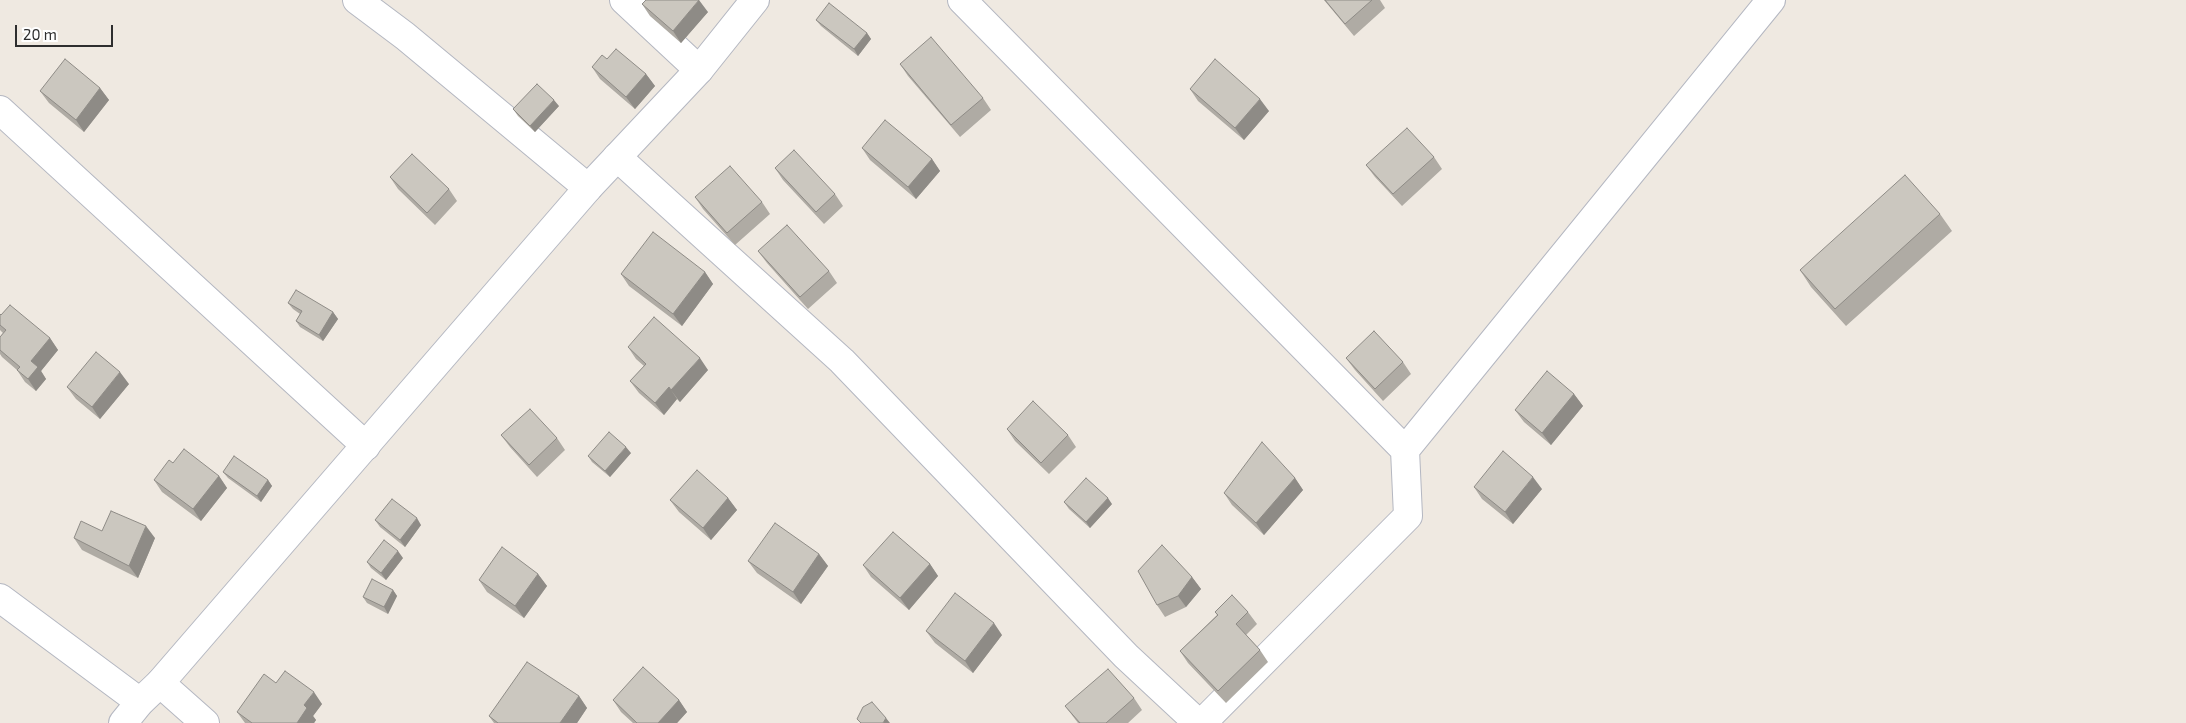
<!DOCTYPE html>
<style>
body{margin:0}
#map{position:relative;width:2186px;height:723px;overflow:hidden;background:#efe9e1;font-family:"Exo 2",sans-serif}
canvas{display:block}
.scale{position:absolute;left:15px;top:25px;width:98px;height:22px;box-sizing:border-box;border:2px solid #2e2e2e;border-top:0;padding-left:6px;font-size:15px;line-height:18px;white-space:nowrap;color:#2e2e2e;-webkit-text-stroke:4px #fff;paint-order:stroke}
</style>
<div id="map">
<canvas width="2186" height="723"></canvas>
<div class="scale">20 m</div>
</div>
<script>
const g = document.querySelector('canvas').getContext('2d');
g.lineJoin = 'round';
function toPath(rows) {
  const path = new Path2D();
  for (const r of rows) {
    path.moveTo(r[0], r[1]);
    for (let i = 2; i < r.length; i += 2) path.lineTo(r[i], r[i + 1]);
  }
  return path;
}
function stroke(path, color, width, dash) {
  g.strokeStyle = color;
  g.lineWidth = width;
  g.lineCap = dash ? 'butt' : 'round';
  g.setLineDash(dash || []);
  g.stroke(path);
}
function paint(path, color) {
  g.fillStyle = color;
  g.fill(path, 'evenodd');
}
const minor = toPath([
 [357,0,405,36,588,188],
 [624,0,699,70],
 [962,0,1405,450],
 [0,110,366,446],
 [617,157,842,361,1126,656,1198,723],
 [0,598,140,702],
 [160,683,205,723],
 [1202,723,1408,516,1405,450,1771,0]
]);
const tertiary = toPath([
 [123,723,140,702,160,683,588,188,699,70,755,0]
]);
const wall = toPath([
 [1324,0,1380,0,1385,8,1354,36],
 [642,4,708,12,681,43,650,16],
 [816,20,867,33,871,39,858,56,821,26],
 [607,59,646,74,655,86,635,109,600,79,592,67],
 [900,64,983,98,991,110,960,137,908,76],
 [100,88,109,100,84,132,49,103,40,91],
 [1190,89,1269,111,1244,140,1198,101],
 [559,106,535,132,518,116,513,109],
 [862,148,932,159,940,171,916,199,870,160],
 [1434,157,1442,169,1402,206,1375,177,1366,165],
 [775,168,835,194,843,206,824,224,783,180],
 [390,177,449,189,457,201,435,225,398,189],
 [695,197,762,202,770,214,735,245,703,209],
 [1940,214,1952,231,1846,326,1811,287,1800,270],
 [758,251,829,271,837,283,808,309,767,263],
 [705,272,713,284,682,326,629,286,621,274],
 [288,303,333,312,338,319,323,341,300,327,296,321,300,314,293,309],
 [0,314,50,338,58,350,41,371,46,379,36,391,25,382,17,370,2,357,0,354,0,337,3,333,0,330],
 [628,347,708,370,680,402,677,399,664,415,639,393,630,381,644,366,636,359],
 [1346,358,1403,362,1411,374,1383,401,1355,370],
 [129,384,100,419,76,399,67,387],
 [1574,394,1583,406,1551,445,1524,422,1515,410],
 [1007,429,1068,435,1076,447,1049,474,1015,441],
 [501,435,557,438,565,450,537,477,510,447],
 [631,453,610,477,592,462,588,456],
 [223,472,268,480,272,486,261,502,228,478],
 [219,476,227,488,201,521,162,492,154,480],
 [1295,478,1303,490,1264,535,1232,505,1224,493],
 [1474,487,1542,489,1513,524,1482,499],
 [728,498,737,510,711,540,679,512,670,500],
 [1064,502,1112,504,1090,528,1069,509],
 [375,520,421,525,405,547,380,527],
 [102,531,155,538,138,578,82,550,74,538],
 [819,554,828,566,801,604,757,573,748,561],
 [403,558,386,580,371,568,367,562],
 [930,564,938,576,909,610,871,577,863,565],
 [538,574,547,586,524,618,487,592,479,580],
 [1192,577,1201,589,1186,607,1165,617,1157,605],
 [393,590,397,596,388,614,367,603,363,597],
 [1215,612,1248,612,1257,624,1246,635,1260,650,1268,662,1226,703,1188,663,1180,651,1217,615],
 [926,631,1002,635,973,673,935,643],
 [276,683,322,704,313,716,316,720,314,723,245,723,237,712],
 [579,696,587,708,577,723,494,723,489,716],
 [1134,698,1142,710,1128,723,1078,723,1065,706],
 [613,700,679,700,687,712,677,723,633,723,621,712]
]);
const shadedWall = toPath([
 [699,0,708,12,681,43,673,31],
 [867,33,871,39,858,56,854,49],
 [646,74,655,86,635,109,626,97],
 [100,88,109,100,84,132,76,120],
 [1260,99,1269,111,1244,140,1235,128],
 [554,100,559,106,535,132,530,126],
 [932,159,940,171,916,199,908,187],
 [705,272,713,284,682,326,673,314],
 [333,312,338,319,323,341,319,335],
 [50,338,58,350,41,371,46,379,36,391,28,379,31,361],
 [700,358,708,370,680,402,671,390],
 [120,372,129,384,100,419,92,407],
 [669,387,677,399,664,415,655,403],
 [1574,394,1583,406,1551,445,1542,433],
 [626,447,631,453,610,477,605,471],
 [219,476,227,488,201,521,193,509],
 [1533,477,1542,489,1513,524,1505,512],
 [1295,478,1303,490,1264,535,1256,523],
 [268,480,272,486,261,502,257,496],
 [728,498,737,510,711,540,703,528],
 [1108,498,1112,504,1090,528,1086,522],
 [417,518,421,525,405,547,400,540],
 [146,526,155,538,138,578,129,566],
 [398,551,403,558,386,580,381,573],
 [819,554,828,566,801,604,793,592],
 [930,564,938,576,909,610,900,598],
 [538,574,547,586,524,618,515,606],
 [1192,577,1201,589,1186,607,1178,596],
 [393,590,397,596,388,614,384,607],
 [994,623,1002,635,973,673,965,661],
 [314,692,322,704,313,716,316,720,314,723,297,723,304,705],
 [579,696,587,708,577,723,560,723],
 [679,700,687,712,677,723,658,723],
 [886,718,890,723,883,723]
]);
const building = toPath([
 [646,0,699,0,673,31,642,4,646,0],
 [1325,0,1372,0,1345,24,1325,0],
 [829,3,867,33,854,49,816,20,829,3],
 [931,37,983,98,951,125,900,64,931,37],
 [616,49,646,74,626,97,592,67,602,55,607,59,616,49],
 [65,59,100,88,76,120,40,91,65,59],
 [1215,59,1260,99,1235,128,1190,89,1215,59],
 [537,84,554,100,530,126,513,109,537,84],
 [885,120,932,159,908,187,862,148,885,120],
 [1407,128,1434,157,1393,194,1366,165,1407,128],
 [794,150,835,194,816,212,775,168,794,150],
 [412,154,449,189,427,213,390,177,412,154],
 [730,166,762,202,727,233,695,197,730,166],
 [1905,175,1940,214,1835,309,1800,270,1905,175],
 [787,225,829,271,800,297,758,251,787,225],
 [653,232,705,272,673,314,621,274,653,232],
 [296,290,333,312,319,335,296,321,302,311,288,303,296,290],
 [10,305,50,338,31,361,38,367,28,379,17,370,20,367,0,350,0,337,6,330,0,325,0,314,1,315,10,305],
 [654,317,700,358,671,390,669,387,655,403,630,381,646,364,628,347,654,317],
 [1374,331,1403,362,1375,389,1346,358,1374,331],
 [96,352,120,372,92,407,67,387,96,352],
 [1547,371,1574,394,1542,433,1515,410,1547,371],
 [1033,401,1068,435,1041,463,1007,429,1033,401],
 [530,409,557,438,529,465,501,435,530,409],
 [609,432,626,447,605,471,588,456,609,432],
 [1262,442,1295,478,1256,523,1224,493,1262,442],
 [184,449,219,476,193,509,154,480,169,460,173,463,184,449],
 [1503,451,1533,477,1505,512,1474,487,1503,451],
 [234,456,268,480,257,496,223,472,234,456],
 [697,470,728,498,703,528,670,500,697,470],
 [1086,478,1108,498,1086,522,1064,502,1086,478],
 [392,499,417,518,400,540,375,520,392,499],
 [111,511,146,526,129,566,74,538,81,521,102,531,111,511],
 [775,523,819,554,793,592,748,561,775,523],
 [893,532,930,564,900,598,863,565,893,532],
 [384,540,398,551,381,573,367,562,384,540],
 [1162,545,1192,577,1178,596,1157,605,1138,571,1162,545],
 [502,547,538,574,515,606,479,580,502,547],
 [372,579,393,590,384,607,363,597,372,579],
 [955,593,994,623,965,661,926,631,955,593],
 [1232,595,1248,612,1236,624,1260,650,1218,691,1180,651,1218,615,1215,612,1232,595],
 [527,662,579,696,560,723,498,723,489,716,527,662],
 [643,667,679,700,658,723,637,723,613,700,643,667],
 [1108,669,1134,698,1106,723,1080,723,1065,706,1108,669],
 [285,671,314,692,304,705,307,708,297,723,252,723,237,712,264,674,276,683,285,671],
 [872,702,886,718,883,723,861,723,857,719,863,707,872,702]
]);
stroke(minor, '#b4b7c1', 30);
stroke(tertiary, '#b4b7c1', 30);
stroke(minor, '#fff', 28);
stroke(tertiary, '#fff', 28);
paint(wall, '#afaba4');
paint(shadedWall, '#8e8b86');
paint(building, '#cbc7bf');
stroke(building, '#8e8b86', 1);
</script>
